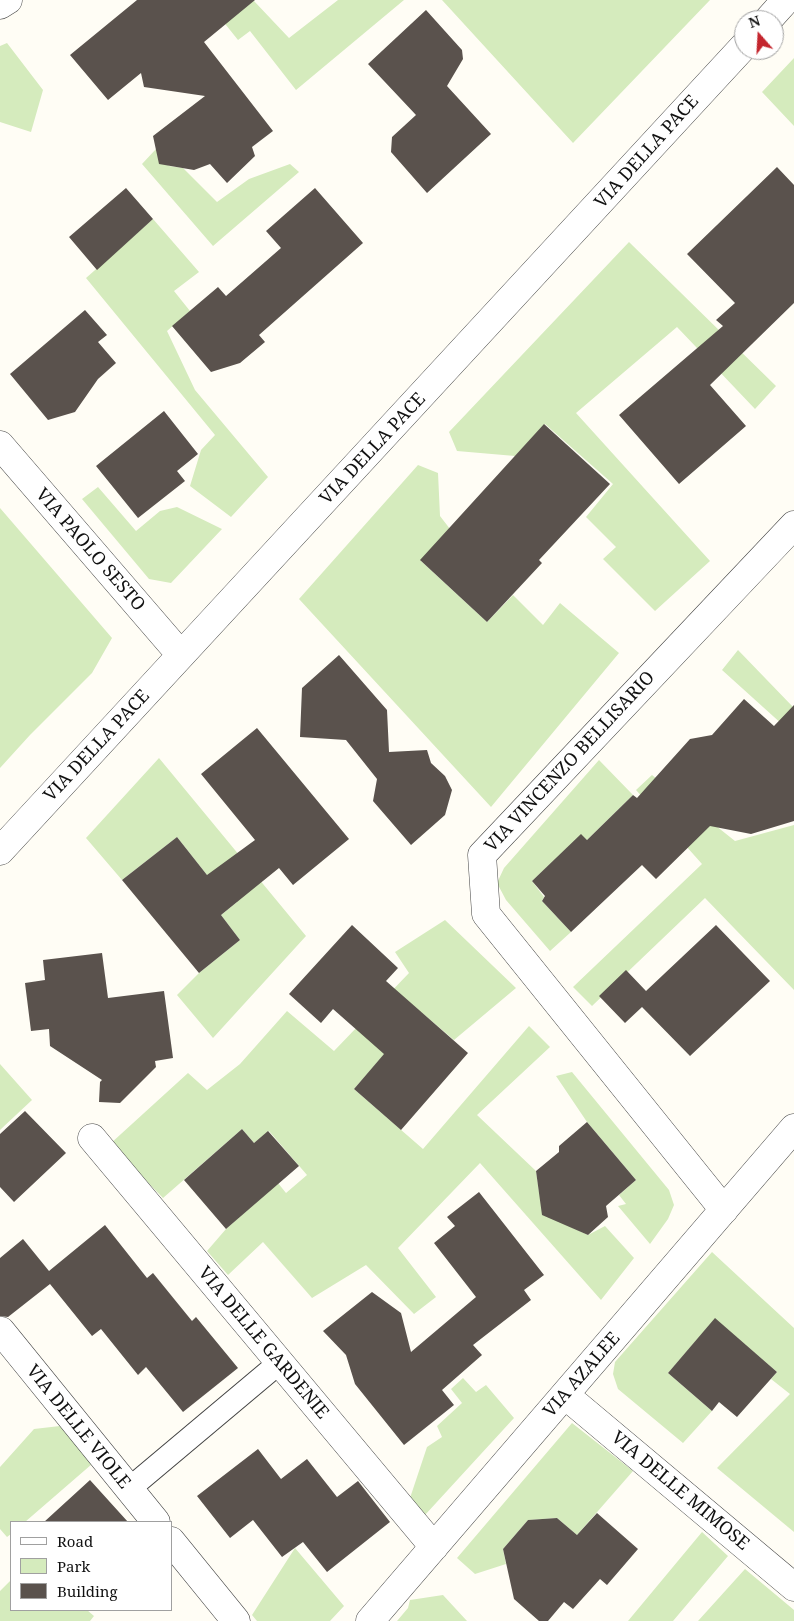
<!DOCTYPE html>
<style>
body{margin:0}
#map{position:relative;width:794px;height:1621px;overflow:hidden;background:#fffdf5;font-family:"Noto Serif",serif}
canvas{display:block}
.legend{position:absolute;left:10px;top:1521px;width:162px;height:90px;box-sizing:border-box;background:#fff;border:1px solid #a0a0a0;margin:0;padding:6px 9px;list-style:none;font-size:15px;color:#111}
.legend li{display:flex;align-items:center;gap:10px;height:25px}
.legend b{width:25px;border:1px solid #a0a0a0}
.north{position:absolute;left:734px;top:10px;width:50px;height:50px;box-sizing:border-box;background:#fff;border:1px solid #a0a0a0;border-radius:50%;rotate:341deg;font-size:14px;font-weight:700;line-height:20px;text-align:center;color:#111}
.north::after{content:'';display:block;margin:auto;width:18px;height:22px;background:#c4262e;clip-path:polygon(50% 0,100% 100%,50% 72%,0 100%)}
</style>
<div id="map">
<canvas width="794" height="1621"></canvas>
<ul class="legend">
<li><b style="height:6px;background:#fff"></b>Road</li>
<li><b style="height:14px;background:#d5ebbd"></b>Park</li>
<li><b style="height:14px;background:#5a524d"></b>Building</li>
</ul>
<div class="north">N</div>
</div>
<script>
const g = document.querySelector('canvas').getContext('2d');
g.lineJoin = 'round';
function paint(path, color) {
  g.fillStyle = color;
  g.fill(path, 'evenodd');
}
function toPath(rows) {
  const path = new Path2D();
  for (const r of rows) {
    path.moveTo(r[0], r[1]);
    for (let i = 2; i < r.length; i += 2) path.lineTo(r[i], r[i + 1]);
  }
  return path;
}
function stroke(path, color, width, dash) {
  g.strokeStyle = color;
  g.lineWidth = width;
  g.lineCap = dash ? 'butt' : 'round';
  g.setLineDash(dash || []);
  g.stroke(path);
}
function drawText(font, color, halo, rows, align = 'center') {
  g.font = font + ' "Noto Serif",serif';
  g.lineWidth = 5;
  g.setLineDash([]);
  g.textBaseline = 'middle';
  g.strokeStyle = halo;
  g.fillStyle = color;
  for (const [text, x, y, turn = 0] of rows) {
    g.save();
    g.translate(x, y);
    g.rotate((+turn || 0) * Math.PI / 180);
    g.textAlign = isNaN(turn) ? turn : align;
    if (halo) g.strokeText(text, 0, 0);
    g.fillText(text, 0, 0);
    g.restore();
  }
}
const green = toPath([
 [206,0,254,1,289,38,338,0,404,0,296,90,250,31,238,40],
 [442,0,710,0,573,143],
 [7,43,43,90,31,132,0,122,0,46],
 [794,58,794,126,762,92],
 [156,149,169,166,183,168,217,202,249,179,290,164,299,172,213,246,142,164],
 [153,219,199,272,174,291,190,311,167,331,195,390,268,477,231,517,190,486,201,450,215,435,86,278],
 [629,242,776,386,755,409,677,327,576,413,710,561,655,611,603,559,616,547,586,517,613,484,545,424,515,456,457,451,449,432],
 [418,465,438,473,440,516,450,529,421,561,487,622,513,595,543,625,560,603,619,653,491,807,299,599],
 [98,487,136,531,160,511,177,507,222,529,171,583,149,579,82,499],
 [0,508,112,638,92,673,30,735,0,768],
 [738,650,794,708,794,735,722,670],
 [159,758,306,936,213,1038,177,995,199,973,240,940,221,915,237,902,207,875,177,837,122,880,86,838],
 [599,760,633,795,587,840,581,835,532,881,544,897,542,901,571,932,550,951,506,900,497,883,504,868],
 [652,775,735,841,794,825,794,990,705,898,592,1006,573,987,702,864,636,790],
 [445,920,516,988,454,1040,421,1012,354,1089,423,1149,529,1026,550,1047,477,1115,536,1171,539,1192,571,1227,588,1235,605,1226,634,1258,601,1300,480,1163,398,1248,436,1297,414,1314,366,1265,312,1298,263,1242,228,1275,207,1251,226,1229,278,1183,286,1193,307,1175,269,1131,254,1143,242,1129,163,1198,110,1144,188,1073,207,1090,240,1064,287,1011,334,1051,409,973,395,952],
 [0,1064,32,1100,0,1130],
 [572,1072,669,1190,674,1205,668,1219,650,1244,618,1206,626,1204,619,1195,636,1180,587,1122,556,1076],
 [712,1252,794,1328,794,1532,717,1468,790,1394,771,1379,777,1372,715,1319,668,1373,712,1411,683,1443,618,1389,613,1374,615,1362],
 [463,1378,476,1392,486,1385,514,1418,425,1515,410,1498,427,1447,442,1437,437,1426,462,1403,451,1389],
 [572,1423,633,1471,577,1535,557,1518,528,1520,503,1549,506,1564,475,1574,457,1558],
 [60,1426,92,1464,25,1522,11,1522,11,1534,7,1537,0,1529,0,1467,34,1429],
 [702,1532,728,1556,673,1621,628,1621],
 [295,1548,344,1606,330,1621,257,1621,252,1615],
 [745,1569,794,1610,794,1621,698,1621],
 [11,1580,11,1610,87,1610,94,1616,90,1621,0,1621,0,1591],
 [443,1595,467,1621,397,1621,408,1608,410,1600]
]);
const building = toPath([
 [137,0,255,0,204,42,273,131,252,147,255,156,227,183,210,164,194,170,159,164,153,136,205,96,144,87,141,73,108,100,70,55],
 [426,10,462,50,463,59,447,86,491,134,427,193,391,152,392,137,416,115,368,64],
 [777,167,794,185,794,303,710,385,746,426,679,484,619,415,723,326,716,320,735,303,687,254],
 [126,188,153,219,97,270,69,237],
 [315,188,363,243,259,335,265,342,240,363,211,372,172,326,218,287,226,296,281,248,266,231],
 [85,310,107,335,98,342,116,363,98,379,75,412,48,420,10,374],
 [164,411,198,454,177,471,185,481,138,518,96,466],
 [544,424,610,484,539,560,542,563,487,622,420,560],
 [339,655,387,710,389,752,427,750,431,763,445,776,452,790,445,815,411,845,373,801,377,779,346,740,300,737,302,688],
 [744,699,774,726,794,705,794,821,751,834,710,826,656,879,642,865,571,932,542,901,545,896,532,881,581,834,587,840,633,795,637,798,690,739,712,735],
 [257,728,349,839,293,885,279,868,221,915,240,940,199,973,122,880,177,837,207,875,255,840,201,774],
 [352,925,398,968,386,981,468,1053,401,1130,354,1089,384,1054,333,1009,321,1023,289,994],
 [716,925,770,981,690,1056,642,1007,625,1023,599,996,626,970,646,991],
 [102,953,108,998,164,991,173,1058,155,1061,156,1067,120,1103,99,1102,100,1082,102,1080,50,1046,49,1029,31,1031,25,983,45,980,43,960],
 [25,1111,66,1153,14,1202,0,1187,0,1134],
 [587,1122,636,1180,606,1206,608,1217,588,1235,542,1215,536,1171,559,1152,559,1146],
 [242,1129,254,1143,268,1131,299,1166,226,1229,184,1180],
 [479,1192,544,1275,524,1290,531,1300,473,1345,482,1355,442,1390,454,1405,404,1445,355,1384,346,1355,323,1331,372,1292,401,1313,411,1352,476,1297,434,1243,455,1226,447,1217],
 [105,1225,147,1278,153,1273,192,1321,196,1317,238,1368,183,1412,146,1367,138,1375,101,1329,92,1336,50,1284,8,1317,0,1316,0,1258,23,1239,49,1271],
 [715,1318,777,1372,737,1417,719,1402,712,1411,668,1373],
 [258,1449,281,1479,307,1459,337,1497,358,1481,390,1522,327,1572,303,1542,282,1557,253,1520,230,1538,197,1496],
 [90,1480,128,1522,44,1522],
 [597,1513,638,1549,607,1585,600,1579,573,1609,564,1602,548,1621,539,1621,514,1599,503,1549,528,1520,557,1518,577,1535]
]);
const service = toPath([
 [129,1489,279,1363]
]);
const minor = toPath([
 [0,5,8,0],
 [768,20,786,0],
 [0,445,181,655],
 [0,851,744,46],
 [92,1138,434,1547],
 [724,1210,486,914,482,855,794,525],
 [1,1331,156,1522],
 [565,1395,794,1587],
 [171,1541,236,1621],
 [370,1621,794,1128]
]);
const streetNames = [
 ["VIA DELLA PACE",647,152,-48],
 ["VIA DELLA PACE",373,449,-47],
 ["VIA PAOLO SESTO",90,550,49],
 ["VIA DELLA PACE",97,746,-47],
 ["VIA VINCENZO BELLISARIO",570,762,-47],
 ["VIA DELLE GARDENIE",263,1343,50],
 ["VIA AZALEE",582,1375,-49],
 ["VIA DELLE VIOLE",78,1427,51],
 ["VIA DELLE MIMOSE",680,1491,40]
];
paint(green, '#d5ebbd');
paint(building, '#5a524d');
stroke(service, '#444', 24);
stroke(minor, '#444', 29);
stroke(service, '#fff', 22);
stroke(minor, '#fff', 28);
drawText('18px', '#111', '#fff', streetNames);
</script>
